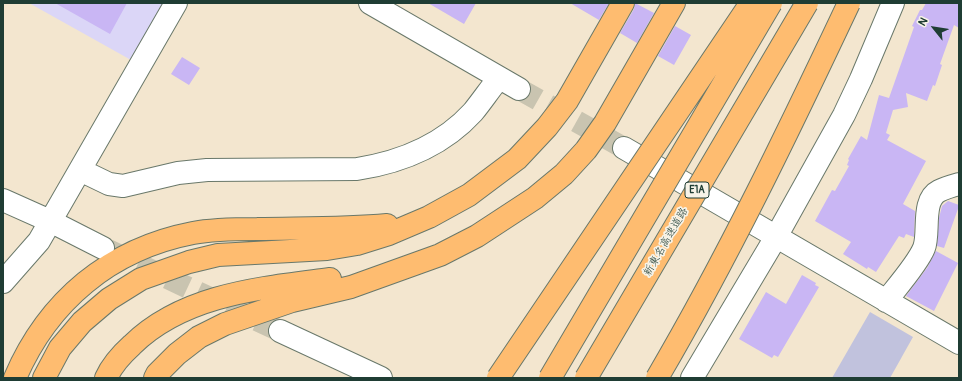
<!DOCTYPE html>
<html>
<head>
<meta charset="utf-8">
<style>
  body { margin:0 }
  #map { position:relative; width:962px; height:381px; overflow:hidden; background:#f3e6cf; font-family:Pangolin,sans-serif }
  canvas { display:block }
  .frame { position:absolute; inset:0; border:4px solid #1f3d34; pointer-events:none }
  .north { position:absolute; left:914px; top:8px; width:40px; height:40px; -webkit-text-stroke:3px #f7f3e8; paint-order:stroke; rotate:300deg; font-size:11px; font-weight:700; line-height:16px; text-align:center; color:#1f3d34 }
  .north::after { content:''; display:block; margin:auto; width:14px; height:18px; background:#1f3d34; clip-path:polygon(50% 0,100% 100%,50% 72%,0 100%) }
</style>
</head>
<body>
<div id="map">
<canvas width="962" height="381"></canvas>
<div class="frame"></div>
<div class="north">N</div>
</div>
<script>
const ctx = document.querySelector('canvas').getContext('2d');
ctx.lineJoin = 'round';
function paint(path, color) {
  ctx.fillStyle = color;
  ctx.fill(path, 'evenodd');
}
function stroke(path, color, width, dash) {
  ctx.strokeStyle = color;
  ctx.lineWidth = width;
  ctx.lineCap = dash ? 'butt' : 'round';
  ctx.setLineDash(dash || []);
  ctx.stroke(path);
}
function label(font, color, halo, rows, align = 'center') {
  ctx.font = font + ' Pangolin,"Klee One",sans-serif';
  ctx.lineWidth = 3.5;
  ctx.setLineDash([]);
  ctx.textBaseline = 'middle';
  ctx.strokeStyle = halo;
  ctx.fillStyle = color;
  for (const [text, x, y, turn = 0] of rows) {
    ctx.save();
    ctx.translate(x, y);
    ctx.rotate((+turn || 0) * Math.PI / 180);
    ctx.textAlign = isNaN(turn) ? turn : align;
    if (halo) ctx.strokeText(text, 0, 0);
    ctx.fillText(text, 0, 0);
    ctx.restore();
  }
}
const built = new Path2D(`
  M29,3H165L131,60Z`);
const industrial = new Path2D(`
  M870,312L913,337L890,378H832Z`);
const building = new Path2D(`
  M55,3H127L110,34Z
  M428,3H476L464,24Z
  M570,3H609L599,20Z
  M635,3L654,13L637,43L620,33L634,9Z
  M926,3H959V28L954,25L940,64L942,65L935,86L933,85L927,101L906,93L908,107L893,110L886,133L890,135L887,140L926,161L903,204L915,211L914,237L906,234L904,238L899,236L876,272L868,267L867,269L843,254L851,242L815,221L832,190L835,191L849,166L847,165L849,160L848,159L861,136L867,140L879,95L889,98L914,27L912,26L920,10H922Z
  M675,26L691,35L674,65L658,56Z
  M182,57L200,68L189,85L171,74Z
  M948,201L959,205V206L944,248L937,246L939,218L942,206Z
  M936,251L958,263L934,311L906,296L927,268Z
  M802,275L816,283L815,285L819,287L778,357L774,355L772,358L739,339L766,292L786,304Z`);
const minorTunnel = new Path2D(`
  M519,89L624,148
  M108,250L280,331`);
const minor = new Path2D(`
  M370,3L519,89
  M624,148L959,343
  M80,170L109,184L123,186L178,173L207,170L357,169C402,162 442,146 473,112C482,101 490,89 499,78
  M3,200L50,221L103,248
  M3,282L39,241L176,3
  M886,301C897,287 918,263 924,248C930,233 921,200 939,191C945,188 952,186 959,184
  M280,331L381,378
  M692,378L776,237L844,115L861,79L893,3`);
const highway = new Path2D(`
  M15,378C48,301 110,249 193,233C213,229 236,229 257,229C300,228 344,229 387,225
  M44,378L60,348L82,322L109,299L141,279L189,262L218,255L327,249L357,244L389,234L429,217L469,195L517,159L547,127L567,101L623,3
  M106,378C112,365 122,354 132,345C184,294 262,288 330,279
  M155,378L157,374L177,354L199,337L225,324L292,301L351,287L440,255L477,236L535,198L564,174L586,150L605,123L674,3`);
const highwayBridge = new Path2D(`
  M498,378L751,3
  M550,378L771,3
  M586,378L807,3
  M657,378C728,257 789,130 849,3`);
const shields = [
  [697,190,24]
];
const shieldNames = [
  ["E1A",697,190]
];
const streetNames = [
  ["新東名高速道路",666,242,-60]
];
paint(built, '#dbd6f7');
paint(industrial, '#c1c2dd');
paint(building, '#c9b6f4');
stroke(minorTunnel, '#c9c4b0', 22, [22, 11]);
stroke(minor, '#69786a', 24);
stroke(highway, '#69786a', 24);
stroke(minor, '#fff', 22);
stroke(highway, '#febc70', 22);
stroke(highwayBridge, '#69786a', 24, []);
stroke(highwayBridge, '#febc70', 22);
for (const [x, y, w] of shields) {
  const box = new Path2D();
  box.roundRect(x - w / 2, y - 8, w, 16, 3);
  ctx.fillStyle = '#f7f3e8';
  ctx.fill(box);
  stroke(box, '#1f3d34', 1);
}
label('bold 10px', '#1f3d34', null, shieldNames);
label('11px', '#1f3d34', '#f7f3e8', streetNames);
</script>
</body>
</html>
